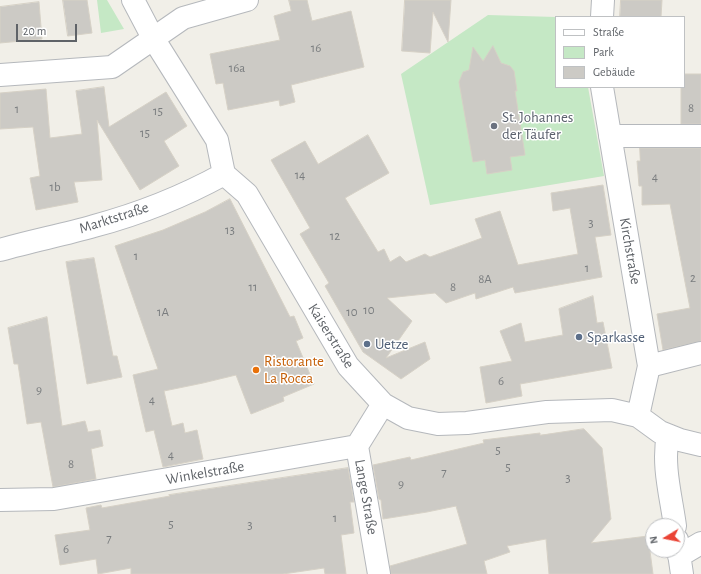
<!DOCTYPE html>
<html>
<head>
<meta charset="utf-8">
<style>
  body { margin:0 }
  #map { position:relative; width:701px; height:574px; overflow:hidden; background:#f1efe8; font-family:"Alegreya Sans",sans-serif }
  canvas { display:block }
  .legend { position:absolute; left:555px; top:16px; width:130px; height:72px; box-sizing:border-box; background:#fff; border:1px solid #bfc1c3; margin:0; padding:5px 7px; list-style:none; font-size:12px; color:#5f6368 }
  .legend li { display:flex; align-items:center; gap:8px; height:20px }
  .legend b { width:20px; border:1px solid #bfc1c3 }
  .north { position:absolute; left:645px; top:518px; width:40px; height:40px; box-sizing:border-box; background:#fff; border:1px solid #bfc1c3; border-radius:50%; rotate:260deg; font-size:11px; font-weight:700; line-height:16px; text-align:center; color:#5f6368 }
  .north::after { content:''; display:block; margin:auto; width:14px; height:18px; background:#ea4335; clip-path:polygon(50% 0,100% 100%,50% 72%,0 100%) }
  .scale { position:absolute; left:16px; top:24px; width:61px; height:18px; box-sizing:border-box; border:2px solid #5f6368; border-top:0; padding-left:5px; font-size:12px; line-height:14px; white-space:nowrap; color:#5f6368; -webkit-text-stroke:3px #fff; paint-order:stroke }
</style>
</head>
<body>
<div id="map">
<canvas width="701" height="574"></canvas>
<ul class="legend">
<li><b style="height:5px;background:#fff"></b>Straße</li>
<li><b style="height:11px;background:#c5e8c5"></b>Park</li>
<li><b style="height:11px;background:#cccac5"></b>Gebäude</li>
</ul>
<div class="north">N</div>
<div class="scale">20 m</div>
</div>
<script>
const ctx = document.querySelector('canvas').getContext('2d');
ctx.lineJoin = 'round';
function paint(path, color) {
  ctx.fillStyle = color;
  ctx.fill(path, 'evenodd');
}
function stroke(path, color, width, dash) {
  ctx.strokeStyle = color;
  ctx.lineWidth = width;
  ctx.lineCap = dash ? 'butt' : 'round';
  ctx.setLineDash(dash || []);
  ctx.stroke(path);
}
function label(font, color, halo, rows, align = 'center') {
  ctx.font = font + ' "Alegreya Sans",sans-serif';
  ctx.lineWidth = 3;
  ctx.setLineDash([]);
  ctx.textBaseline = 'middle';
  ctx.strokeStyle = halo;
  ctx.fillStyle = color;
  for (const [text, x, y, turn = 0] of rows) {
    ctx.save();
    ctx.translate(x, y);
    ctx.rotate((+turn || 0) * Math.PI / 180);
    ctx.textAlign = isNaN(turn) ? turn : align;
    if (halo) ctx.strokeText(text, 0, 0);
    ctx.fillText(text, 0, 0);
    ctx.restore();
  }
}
const green = new Path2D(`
  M97,0H107L124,29L101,33Z
  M488,15L556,17V87H588L604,176L430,205L401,74Z`);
const building = new Path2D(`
  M63,0H87L92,33L68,36Z
  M289,0H307L312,21L351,11L364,67L291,85L295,102L280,106L279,100L228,110L223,83L216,84L210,54L280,40L274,16L291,11Z
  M405,0H451L448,42L433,12L430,53L402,51Z
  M621,0H662L661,17H620Z
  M39,2L42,39L0,43V7Z
  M493,46L501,63L510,66L514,71L517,91H515L525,155L510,157L512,170L487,174L485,160L473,162L459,82L463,72L469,70L473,47L483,61Z
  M684,74H701V124H681V87H684Z
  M104,87L109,127L166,92L187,126L164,141L179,166L140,190L97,120L102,180L74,182L78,202L36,210L30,178L40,176L33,127L0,129V93L46,89L50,138L82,134L76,91Z
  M368,135L389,173L345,198L378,252L384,249L390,262L400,256L406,262L425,254L430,257L482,238L475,219L500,211L518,265L578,254L570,208L553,211L551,193L603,185L611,235L595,237L602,277L515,293L513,287L476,299L475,293L446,303L435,293L387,298L412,321L386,358L425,342L430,359L401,379L363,352L325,286L329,283L300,234L310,228L271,160L305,141L318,164Z
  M640,148H701V341L663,350L657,314L690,308L670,204L642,205V186H639L637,161H640Z
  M230,199L290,317L294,316L303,338L296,341L314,384L283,397L284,401L251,414L236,375L203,383L164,391L172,426L183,423L185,433L197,430L203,459L163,467L154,430L146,432L133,375L158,369L115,246L163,230L205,212Z
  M94,258L113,356H117L122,377L87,384L66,262Z
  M593,296L597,323L603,322L612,368L520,384L522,396L486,403L480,367L512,361L500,331L521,323L525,342L563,335L559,309Z
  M47,317L62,426L85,421L88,432L100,430L103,446L91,449L96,479L53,487L41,422L27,424L18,364H14L8,328Z
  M584,429L602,448L611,519L591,543L648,536L653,574H549L546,539L507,546L510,552L484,561L487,574H391L390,566L467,544L456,506L427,512L383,519L381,500L379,499L373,465L410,457L411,460L484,443L483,440L540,433V435Z
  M348,468L354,502H350L354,533L341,535L346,574H325L324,568L283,574H131V568L98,574L96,559L60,565L55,535L90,530L86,508L101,505L102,508L170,496L169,495Z`);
const minor = new Path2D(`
  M133,0L153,38L217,140L224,174L247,194L348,366L383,404L408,418L438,424L467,423L547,412L612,410L638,416L660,432L680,440L701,445
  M602,17L603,0
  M0,75L112,67L183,18L247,0
  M602,87L649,366L638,416
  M610,136H701
  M0,250C31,241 63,235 94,226C139,214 184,196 224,174
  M649,366L701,353
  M668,435C662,465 671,496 675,526
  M0,500L54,499L357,446
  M677,540L682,574
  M679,556L701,543
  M379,574L357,446L383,404`);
const markers = [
  [494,126,4,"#6b7280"],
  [579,337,4,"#5c6f8a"],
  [367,344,4,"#5c6f8a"],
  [256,370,4,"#e8710a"]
];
const numberNames = [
  ["16",316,48],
  ["16a",237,68],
  ["8",691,108],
  ["1",17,109],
  ["15",158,111],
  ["15",145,133],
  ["14",300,175],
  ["4",655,177],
  ["1b",55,187],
  ["3",591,223],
  ["13",230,230],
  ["12",335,236],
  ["1",136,256],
  ["1",587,268],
  ["2",693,278],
  ["8A",485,279],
  ["11",253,287],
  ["8",453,287],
  ["10",369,310],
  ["1A",163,312],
  ["10",352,312],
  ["6",501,381],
  ["9",39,390],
  ["4",152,400],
  ["5",498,450],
  ["4",171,455],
  ["8",71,464],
  ["5",508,467],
  ["7",444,472],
  ["3",568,478],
  ["9",401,484],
  ["1",335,518],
  ["5",171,524],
  ["3",250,525],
  ["7",109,538],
  ["6",66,549]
];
const worshipNames = [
  ["St. Johannes",502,117],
  ["der Täufer",502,134]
];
const streetNames = [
  ["Marktstraße",114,218,-18],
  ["Kirchstraße",630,251,80],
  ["Kaiserstraße",331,336,58],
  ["Winkelstraße",205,473,-10],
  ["Lange Straße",366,497,80]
];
const serviceNames = [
  ["Sparkasse",587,337],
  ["Uetze",375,344]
];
const foodNames = [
  ["Ristorante",264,361],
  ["La Rocca",264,378]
];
paint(green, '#c5e8c5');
paint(building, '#cccac5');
stroke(building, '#d6d1c6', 1);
stroke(minor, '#b5b8bc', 24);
stroke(minor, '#fff', 22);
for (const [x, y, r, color] of markers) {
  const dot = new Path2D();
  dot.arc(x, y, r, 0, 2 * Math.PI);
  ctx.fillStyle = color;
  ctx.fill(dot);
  stroke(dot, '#fff', 1.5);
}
label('13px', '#7a7d7f', null, numberNames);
label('15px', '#5b616d', '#fff', worshipNames, 'left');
label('15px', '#5f6368', '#fff', streetNames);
label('15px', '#4e5e75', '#fff', serviceNames, 'left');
label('15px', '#c56008', '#fff', foodNames, 'left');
</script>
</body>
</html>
